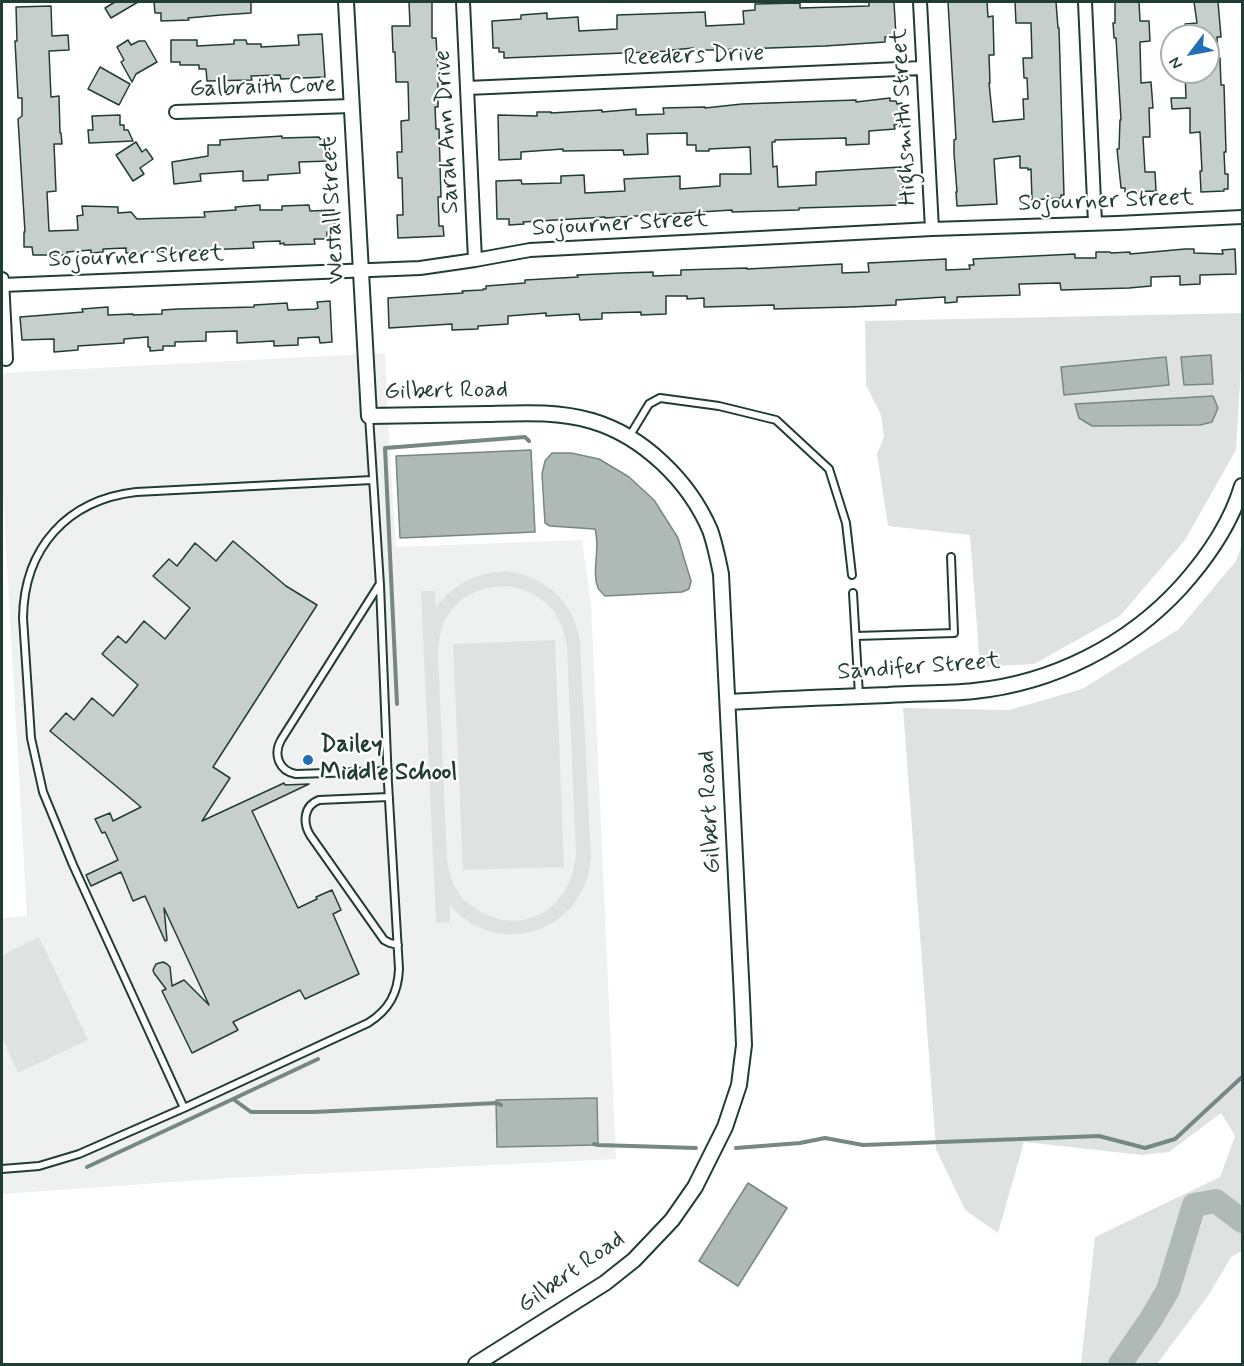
<!DOCTYPE html>
<html>
<head>
<meta charset="utf-8">
<style>
  body { margin:0 }
  #map { position:relative; width:1244px; height:1366px; overflow:hidden; background:#fff; font-family:Mynerve,sans-serif }
  canvas { display:block }
  .frame { position:absolute; inset:0; border:3px solid #1f3d34; pointer-events:none }
  .north { position:absolute; left:1160px; top:24px; width:60px; height:60px; box-sizing:border-box; background:#fff; border:2px solid #a5b1ae; border-radius:50%; rotate:238deg; font-size:16px; font-weight:700; line-height:24px; text-align:center; color:#1f3d34 }
  .north::after { content:''; display:block; margin:auto; width:21px; height:27px; background:#1f6fb2; clip-path:polygon(50% 0,100% 100%,50% 72%,0 100%) }
</style>
</head>
<body>
<div id="map">
<canvas width="1244" height="1366"></canvas>
<div class="frame"></div>
<div class="north">N</div>
</div>
<script>
const ctx = document.querySelector('canvas').getContext('2d');
ctx.lineJoin = 'round';
function paint(path, color) {
  ctx.fillStyle = color;
  ctx.fill(path, 'evenodd');
}
function stroke(path, color, width, dash) {
  ctx.strokeStyle = color;
  ctx.lineWidth = width;
  ctx.lineCap = dash ? 'butt' : 'round';
  ctx.setLineDash(dash || []);
  ctx.stroke(path);
}
function label(font, color, halo, rows, align = 'center') {
  ctx.font = font + ' Mynerve,sans-serif';
  ctx.lineWidth = 4.5;
  ctx.setLineDash([]);
  ctx.textBaseline = 'middle';
  ctx.strokeStyle = halo;
  ctx.fillStyle = color;
  for (const [text, x, y, turn = 0] of rows) {
    ctx.save();
    ctx.translate(x, y);
    ctx.rotate((+turn || 0) * Math.PI / 180);
    ctx.textAlign = isNaN(turn) ? turn : align;
    if (halo) ctx.strokeText(text, 0, 0);
    ctx.fillText(text, 0, 0);
    ctx.restore();
  }
}
const built = new Path2D(`
  M385,353L389,439L396,547L582,540L591,604L616,1159L230,1178L2,1194V918L27,916L2,479V373Z`);
const green = new Path2D(`
  M1242,313V350L1236,450L1185,540L1120,616L1034,664L980,667L970,535L888,526L877,454L884,436L881,415L866,385L865,321Z
  M1242,544V1251L1231,1257L1208,1296L1157,1364H1081L1095,1237L1220,1177L1235,1136L1221,1113L1169,1152L1142,1155L1024,1142L998,1233L965,1210L936,1149L903,708L1009,710L1082,689L1179,629L1236,561Z
  M506,571C546,577 573,600 580,641L591,857C590,864 590,872 587,879C571,927 515,950 471,923C463,919 456,912 450,905V922L436,923L421,591H435L436,607C454,583 477,573 506,571ZM509,586C543,593 562,612 567,646L576,854C573,902 531,936 485,914C475,909 466,903 459,894C452,883 449,872 447,859L438,654C439,609 465,586 509,586Z
  M555,640L564,867L463,870L453,644Z
  M39,937L88,1040L18,1073L2,1037V955Z`);
const water = new Path2D(`
  M1211,355L1213,384L1184,385L1181,357Z
  M1166,357L1169,385L1064,395L1061,367Z
  M1213,396L1218,408L1212,422L1200,425L1092,426L1079,418L1075,404Z
  M531,450L535,532L400,538L396,456Z
  M552,453H571L599,459L629,477L654,500L678,538L691,581L689,589L682,592L605,596C603,594 599,590 598,588C591,571 601,548 595,529L550,526L545,523L542,474L545,461Z
  M597,1098L598,1145L497,1147L496,1100Z
  M748,1183L787,1208L738,1286L699,1261Z`);
const stream = new Path2D(`
  M397,704L385,448L525,437L529,441
  M233,1099L318,1059
  M594,1144L598,1145L696,1148
  M736,1148L800,1143L825,1138L863,1145L1099,1136L1145,1148L1175,1139L1242,1077
  M87,1167L233,1099L251,1112H314L497,1103L501,1105`);
const river = new Path2D(`
  M1120,1364L1151,1319L1168,1290L1194,1205L1216,1201L1242,1221`);
const building = new Path2D(`
  M115,2H138L111,18L105,8Z
  M154,2H251V13L221,15L188,18L189,20L161,21V13H155Z
  M409,2H432V38H436L438,69V107H435L436,129H439L441,197H438L439,226H443L444,236L398,238L397,215H403L402,178H398L397,152H402L401,121L409,120L408,82H396L395,52H393L392,26H410Z
  M869,2H894L896,36L885,37V42L825,46L714,50H693V48L672,50V51L504,58V52H499V48H493L492,21L521,19V15L547,13V19L578,17L579,31L617,29V15L705,12L706,26L744,24L743,11L755,10V4L800,3V8L869,6Z
  M948,2H987L988,17L993,16L994,55H989L990,83H989L993,122L1024,119L1023,99H1028L1027,78H1024L1023,58H1032L1031,23H1016L1015,2H1056L1058,28H1059L1064,195H1061V198L1032,200L1031,169L1028,170V168H1020V156L994,159L997,204L957,206L956,192H957L954,153V140L956,139Z
  M1115,2H1139L1140,21H1149L1150,41L1140,42L1141,83L1151,82L1153,108H1149L1150,137H1143L1145,172H1155L1156,191L1125,192V188H1121L1117,149H1119L1120,120H1121L1116,38H1114L1113,23H1115Z
  M1194,2H1218L1221,37H1217L1218,58H1220L1221,85H1224L1226,152H1224L1225,174H1228V189H1224V191L1201,192L1200,171H1202L1200,132L1190,133V108L1172,109L1171,98H1186L1185,72H1208V36H1186L1185,24L1197,23Z
  M51,6L52,36L68,35L69,50L49,51L51,97L59,96L60,133H61L62,144H54L56,191L47,192L49,231L78,230L77,216L83,215L82,206L118,207V213L131,212L137,219L205,217L204,212L236,210L235,207L260,205V210H282V206L309,205L310,211L334,210L335,232H327V239H314L315,244L284,245V243L280,244V241L253,242L254,248L126,253V248L103,249V252L91,253V250L67,252V255H33L32,247H24V232H25L18,119L22,116V98H18L15,41H17L16,7Z
  M322,34L325,77L281,79L280,75L251,76L252,80L207,81L206,69H199V65H180V62H171V40H197V46L234,44V40H246L247,44H261V47L299,45L298,35Z
  M128,40L131,45L139,41H145L157,62L136,74L132,82L121,62L124,60L117,47Z
  M100,67L130,84L119,105L88,89Z
  M890,98V101H896L897,104L902,103L903,124L894,125L895,129L869,131V144L846,145V138L775,140V142H772L773,167L777,166L778,187L816,185V172L901,167L903,203L900,204V205L799,208V210L732,212V210L620,217L605,218V217L523,222L524,224L509,225V219H497L496,181L521,180L522,184L561,183V176L584,175L585,193L625,191L624,179L680,176V189L720,186V174H751L750,147L709,149V151H696V145H687V133L647,134L648,154L624,155L623,150L563,151V149L521,152V159L499,160L498,115L537,116V112H551V113L602,110V112L636,109V115L664,114L663,108L705,107V108L742,104L856,100V102Z
  M120,115V125H124V130H128L133,141L89,143L88,130H93L92,116Z
  M282,136V138L319,137L320,139L329,138L330,161L299,162L300,173L268,175V180L243,181V171L200,174L201,181L174,184L172,162L208,156V145H220V140Z
  M136,142L142,152L146,149L153,159L140,168L144,174L133,181L116,155Z
  M1185,249H1194V253L1223,254L1222,250L1235,249L1236,274L1200,275V284L1180,285V276L1151,277V286L1129,288L1061,290L1060,283L1019,284L1020,295L957,297V302L945,303V297L896,300V305L850,307L774,309V305L704,307V298L687,299V296H666V314L641,315V312L602,313V319L580,320L579,314L546,316V313L508,316V324L478,326V329L452,330V324L389,328L388,298L463,293L462,291L483,290V289H486V286L525,283V280L578,277L577,275L621,273L653,272V276L681,275V270L747,268V269L842,264V273L869,272L868,263L946,259V270L970,269L969,265H974L973,259L1075,254V258H1096V252H1110L1111,253L1130,252V254Z
  M330,301L332,342L320,343L319,337L298,338V345L274,346V341L237,343V331L206,332V341L175,342V346H163V350L150,351V347H148V337L124,339V343L78,346V350L54,352V339L22,340L20,317L83,312L82,309L108,307V315L133,314V315L162,314V310L178,309L254,307V305L287,303L288,310L315,309L318,308L317,302Z
  M233,541L286,586L317,605L213,767L230,778L202,821L284,783L285,785L309,784L252,811L298,908L317,899L316,897L332,890L341,910L333,914L359,974L305,999L300,990L233,1022L238,1030L192,1053L162,991L166,989L154,973L153,970L156,964L163,962L167,964L170,967L172,986L184,980L209,1005L164,908L167,940L165,941L145,896L133,901L121,872L91,886L86,875L118,860L105,832L102,833L95,819L110,813L113,821L141,807L50,731L66,713L74,720L92,698L113,716L138,685L102,654L118,636L126,643L144,621L165,639L190,608L153,576L169,559L177,566L195,543L216,561Z`);
const service = new Path2D(`
  M629,437L649,404L660,398L719,406L776,420L829,469L846,523L852,575
  M379,585L281,740C273,755 279,771 296,774L388,771
  M853,593L859,695
  M856,636L954,633L951,557
  M389,797L319,800C303,806 303,823 310,835L384,940L390,943L398,945
  M184,1108L73,865L43,792L31,738L23,618C24,548 67,500 136,492L372,480
  M2,1169L39,1166L79,1154L184,1108L368,1023C389,1010 398,993 399,969L388,783L380,585L369,416`);
const minor = new Path2D(`
  M463,2L475,260
  M920,2L932,229
  M1085,2L1095,223
  M467,88L922,68
  M176,112L351,106
  M2,279L6,359
  M2,285L420,268L475,260L530,250L932,229L1117,223L1242,217`);
const tertiary = new Path2D(`
  M346,2L369,416C408,415 448,415 488,414C523,413 558,411 592,421C643,436 689,481 710,530C715,544 718,559 721,574L742,998L744,1045L739,1085L725,1127L695,1187L672,1220L634,1260L605,1283L476,1364
  M728,702C782,699 835,697 888,695C916,693 946,694 974,691C1053,683 1128,645 1181,587C1207,558 1231,523 1242,486`);
const markers = [
  [308,760,6,"#1f6fb2"]
];
const streetNames = [
  ["Reeders Drive",694,57,-2],
  ["Galbraith Cove",263,88,-2],
  ["Highsmith Street",905,117,-93],
  ["Sarah Ann Drive",448,132,-93],
  ["Sojourner Street",1106,202,-2],
  ["Westall Street",334,210,-93],
  ["Sojourner Street",620,225,-3],
  ["Sojourner Street",136,258,-2],
  ["Gilbert Road",446,392,-1],
  ["Sandifer Street",919,668,-4],
  ["Gilbert Road",711,812,-93],
  ["Gilbert Road",572,1273,-35]
];
const poiNames = [
  ["Dailey",320,746],
  ["Middle School",320,774]
];
paint(built, '#eef1f0');
paint(green, '#dee3e2');
paint(water, '#afbab7');
stroke(water, '#758883', 1.5);
stroke(stream, '#758883', 4);
stroke(river, '#afbab7', 24);
paint(building, '#c7cfcc');
stroke(building, '#1f3d34', 1.5);
stroke(service, '#1f3d34', 10);
stroke(minor, '#1f3d34', 16);
stroke(tertiary, '#1f3d34', 18);
stroke(service, '#fff', 6);
stroke(minor, '#fff', 12);
stroke(tertiary, '#fff', 14);
for (const [x, y, r, color] of markers) {
  const dot = new Path2D();
  dot.arc(x, y, r, 0, 2 * Math.PI);
  ctx.fillStyle = color;
  ctx.fill(dot);
  stroke(dot, '#fff', 2);
}
label('24px', '#1f3d34', '#fff', streetNames);
label('bold 24px', '#1f3d34', '#fff', poiNames, 'left');
</script>
</body>
</html>
